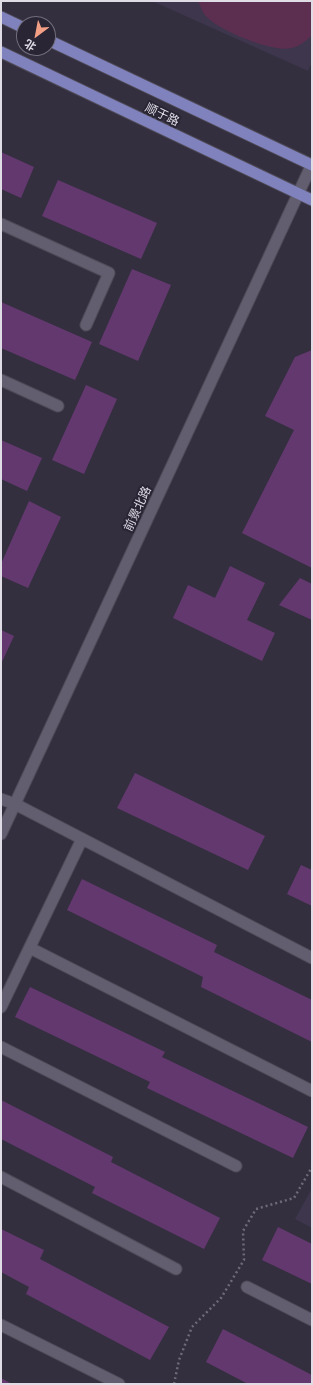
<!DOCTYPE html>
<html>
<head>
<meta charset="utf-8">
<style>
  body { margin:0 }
  #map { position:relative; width:313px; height:1385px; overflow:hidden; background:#342f3f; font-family:Manrope,"Noto Sans SC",sans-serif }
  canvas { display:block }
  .frame { position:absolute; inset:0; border:2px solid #dfdce6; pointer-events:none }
  .north { position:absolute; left:16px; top:16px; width:40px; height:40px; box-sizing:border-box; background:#2a2535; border:1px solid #726e7c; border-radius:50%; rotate:212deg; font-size:11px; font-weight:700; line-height:16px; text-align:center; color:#dfdce6 }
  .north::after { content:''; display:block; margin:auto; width:14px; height:18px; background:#f39f85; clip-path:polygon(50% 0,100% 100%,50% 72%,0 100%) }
</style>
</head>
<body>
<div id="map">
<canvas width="313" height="1385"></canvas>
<div class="frame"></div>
<div class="north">北</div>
</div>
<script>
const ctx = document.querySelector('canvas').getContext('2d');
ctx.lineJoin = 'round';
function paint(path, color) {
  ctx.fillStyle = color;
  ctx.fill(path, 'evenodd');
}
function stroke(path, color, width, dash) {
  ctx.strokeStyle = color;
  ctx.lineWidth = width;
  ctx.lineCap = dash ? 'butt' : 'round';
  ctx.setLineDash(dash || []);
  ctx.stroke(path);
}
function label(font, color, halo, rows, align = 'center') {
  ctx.font = font + ' Manrope,"Noto Sans SC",sans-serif';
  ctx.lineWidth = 4;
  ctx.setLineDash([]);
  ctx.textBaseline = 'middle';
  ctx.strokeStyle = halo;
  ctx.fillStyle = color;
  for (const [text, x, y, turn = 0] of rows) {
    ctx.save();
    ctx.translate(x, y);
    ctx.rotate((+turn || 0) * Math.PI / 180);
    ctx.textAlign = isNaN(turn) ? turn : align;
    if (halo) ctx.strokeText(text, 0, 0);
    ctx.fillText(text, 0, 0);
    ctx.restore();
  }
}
const built = new Path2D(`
  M152,1H312V62L308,71Z
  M312,1188V1228L295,1219Z`);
const green = new Path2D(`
  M198,1H312V35C306,41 300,46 292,48C272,53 217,30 205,15C202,11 200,5 198,1Z`);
const building = new Path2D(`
  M1,152L34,167L21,198L1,189Z
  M58,180L157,223L141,259L42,216Z
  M132,269L171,285L138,361L99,344Z
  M1,302L92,342L75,380L1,348Z
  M312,350V568L242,533L294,430L265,416L295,357Z
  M86,385L117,399L84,474L52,460Z
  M1,440L42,458L27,491L1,479Z
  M29,501L61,517L28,588L1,576V564Z
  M230,566L265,583L247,620L275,633L262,661L173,618L188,585L215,598Z
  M300,578L312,584V620L279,605Z
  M1,630L14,636L1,664Z
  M135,773L265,836L248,870L117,808Z
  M301,865L312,870V906L287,894Z
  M82,879L217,945L214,952L312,1000V1042L201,987L203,977L67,910Z
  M30,987L165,1052L162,1057L308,1127L293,1158L147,1088L150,1082L15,1017Z
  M1,1100L113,1157L111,1162L220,1218L204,1249L92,1193L95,1187L1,1139Z
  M278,1227L312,1244V1284L262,1260Z
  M1,1229L44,1250L40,1259L169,1327L150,1360L26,1294L29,1287L1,1272Z
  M223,1329L312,1375V1384H248L206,1362Z
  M1,1378L12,1384H1Z`);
const path = new Path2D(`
  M174,1384L179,1360L192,1327L221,1298L244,1260L243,1231L256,1209L294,1198L312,1167`);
const service = new Path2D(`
  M1,224L109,273L86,325
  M1,380L58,406
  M15,804L312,958
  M30,948L312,1091
  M1,1007L82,839
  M1,1047L236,1166
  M1,1177L176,1269
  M247,1287L312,1320
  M1,1325L119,1384`);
const minor = new Path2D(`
  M1,799L15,804`);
const tertiary = new Path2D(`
  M1,834L312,164`);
const primary = new Path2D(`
  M1,17L24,28
  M48,40L312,165
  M1,52L312,200`);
const streetNames = [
  ["顺于路",162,115,26],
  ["前景北路",138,509,-65]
];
paint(built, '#3d364c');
paint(green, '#5c2f50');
paint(building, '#63386f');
stroke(service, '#4f4a57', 13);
stroke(minor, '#4f4a57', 13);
stroke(tertiary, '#4f4a57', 13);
stroke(primary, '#4f4a57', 13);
stroke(path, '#6f6a78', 2.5, [2, 3]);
stroke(service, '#625d6f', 11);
stroke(minor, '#625d6f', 11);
stroke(tertiary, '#625d6f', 11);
stroke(primary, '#7f82bc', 11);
label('12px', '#dfdce6', '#2a2535', streetNames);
</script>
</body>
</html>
